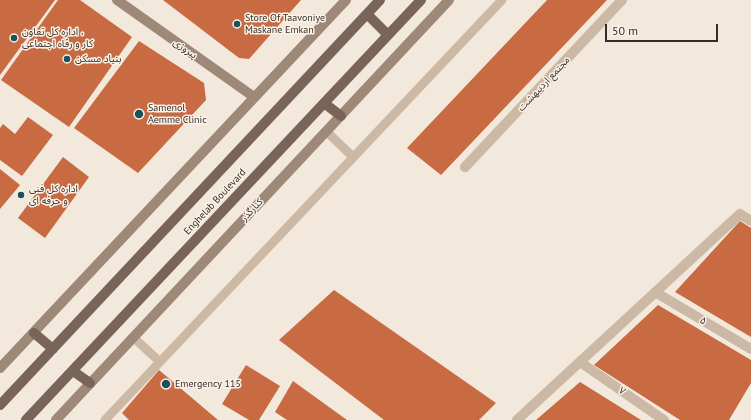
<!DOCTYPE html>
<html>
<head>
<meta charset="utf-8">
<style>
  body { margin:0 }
  #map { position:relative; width:751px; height:420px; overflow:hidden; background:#f2e8db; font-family:"PT Sans",sans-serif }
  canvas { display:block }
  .scale { position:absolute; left:605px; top:24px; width:113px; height:18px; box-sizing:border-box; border:2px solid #362d27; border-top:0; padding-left:5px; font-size:12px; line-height:14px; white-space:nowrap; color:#362d27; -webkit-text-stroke:3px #faf2e7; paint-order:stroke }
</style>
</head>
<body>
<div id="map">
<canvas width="751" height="420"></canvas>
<div class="scale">50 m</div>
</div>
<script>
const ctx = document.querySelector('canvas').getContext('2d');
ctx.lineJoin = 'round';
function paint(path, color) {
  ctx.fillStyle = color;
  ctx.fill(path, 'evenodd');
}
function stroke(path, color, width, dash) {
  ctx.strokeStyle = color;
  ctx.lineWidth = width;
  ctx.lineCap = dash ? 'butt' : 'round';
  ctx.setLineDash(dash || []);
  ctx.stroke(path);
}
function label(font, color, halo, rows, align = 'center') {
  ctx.font = font + ' "PT Sans","Noto Sans Arabic",sans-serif';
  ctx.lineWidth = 3;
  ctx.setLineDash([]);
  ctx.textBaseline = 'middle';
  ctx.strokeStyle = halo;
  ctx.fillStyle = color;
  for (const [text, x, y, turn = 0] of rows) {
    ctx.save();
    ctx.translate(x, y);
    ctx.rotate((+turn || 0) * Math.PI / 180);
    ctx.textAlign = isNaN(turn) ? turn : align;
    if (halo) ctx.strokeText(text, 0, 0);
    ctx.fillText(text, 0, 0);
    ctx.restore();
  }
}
const building = new Path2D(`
  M0,0H55L0,75Z
  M58,0H80L132,37L69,127L1,80Z
  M163,0H301L249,59L239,58Z
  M547,0H607L441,175L407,148Z
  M139,41L204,83L206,100L138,173L74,128Z
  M28,117L53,135L22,176L0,160V128L3,124L15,134Z
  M63,157L89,177L45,238L18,218Z
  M0,169L20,185L0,209Z
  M740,221L751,228V337L675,292Z
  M334,290L496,403L479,420H384L279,340Z
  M658,305L751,360V383L729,420H680L594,365Z
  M246,365L280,386L259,420H249L222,404Z
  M159,370L218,420H129L122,413Z
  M293,381L347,420H287L275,412Z
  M580,382L641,420H536Z`);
const lane = new Path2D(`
  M326,131L353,157
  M133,337L160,362
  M105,420L502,0`);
const street = new Path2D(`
  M465,167L622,0
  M655,292L751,349
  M580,362L664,420
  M517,420L740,214L751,221`);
const secondary = new Path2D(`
  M117,0L254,97
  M0,368L346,0
  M56,420L449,0`);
const primary = new Path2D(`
  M367,14L388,35
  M324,103L341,116
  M34,333L53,349
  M73,371L90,383
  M0,405L380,0
  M26,420L421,0`);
const markers = [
  [237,24,4,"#1c5259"],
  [14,38,4,"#1c5259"],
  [67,59,4,"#1c5259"],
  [139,114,5,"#1c5259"],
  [21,195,4,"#1c5259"],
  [166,384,5,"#1c5259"]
];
const poiNames = [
  ["Store Of Taavoniye",245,18],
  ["Maskane Emkan",245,30],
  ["اداره کل تعاون ،",22,32],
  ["کار و رفاه اجتماعی",22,44],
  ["بنیاد مسکن",75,59],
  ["Samenol",148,108],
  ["Aemme Clinic",148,120],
  ["اداره کل فنی",29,189],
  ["و حرفه ای",29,201],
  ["Emergency 115",175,384]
];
const streetNames = [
  ["پیروزی",185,49,35],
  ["مجتمع اردیبهشت",544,84,-47],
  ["Enghelab Boulevard",215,202,-47],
  ["کنارگذر",252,210,-47],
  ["۵",703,321,31],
  ["۷",622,391,35]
];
paint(building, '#c86a42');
stroke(lane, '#cbb9a6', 9);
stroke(street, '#cbb9a6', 10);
stroke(secondary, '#9e8878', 10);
stroke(primary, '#796558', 10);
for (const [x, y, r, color] of markers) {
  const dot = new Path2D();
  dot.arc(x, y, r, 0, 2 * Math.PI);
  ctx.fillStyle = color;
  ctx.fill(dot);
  stroke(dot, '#faf2e7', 1.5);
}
label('10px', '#362d27', '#faf2e7', poiNames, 'left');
label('10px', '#362d27', '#faf2e7', streetNames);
</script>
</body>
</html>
